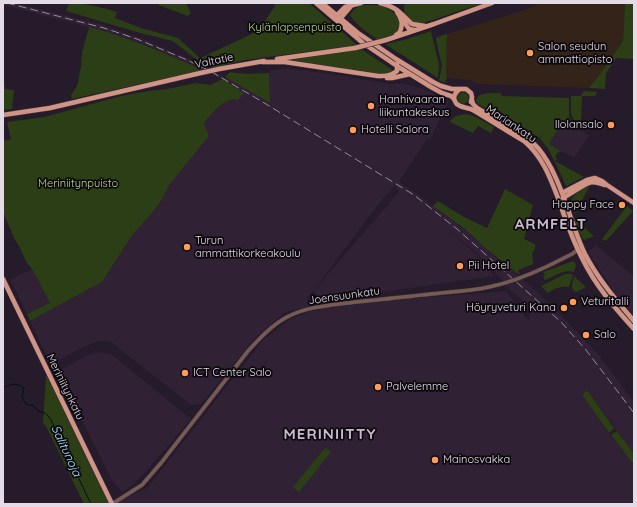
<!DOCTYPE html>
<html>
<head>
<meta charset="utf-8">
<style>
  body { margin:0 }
  #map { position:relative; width:637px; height:507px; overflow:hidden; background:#251b2a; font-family:Quicksand,sans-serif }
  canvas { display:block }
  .frame { position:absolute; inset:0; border:4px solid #e3dce6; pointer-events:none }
</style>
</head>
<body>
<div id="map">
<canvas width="637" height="507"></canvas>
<div class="frame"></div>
</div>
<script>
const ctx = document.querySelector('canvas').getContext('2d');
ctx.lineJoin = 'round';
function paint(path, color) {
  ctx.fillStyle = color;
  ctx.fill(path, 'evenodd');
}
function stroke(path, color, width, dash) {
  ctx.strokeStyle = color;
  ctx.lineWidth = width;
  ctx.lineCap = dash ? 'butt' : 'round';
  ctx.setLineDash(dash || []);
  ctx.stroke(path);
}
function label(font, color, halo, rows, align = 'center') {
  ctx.font = font + ' Quicksand,sans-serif';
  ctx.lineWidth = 3.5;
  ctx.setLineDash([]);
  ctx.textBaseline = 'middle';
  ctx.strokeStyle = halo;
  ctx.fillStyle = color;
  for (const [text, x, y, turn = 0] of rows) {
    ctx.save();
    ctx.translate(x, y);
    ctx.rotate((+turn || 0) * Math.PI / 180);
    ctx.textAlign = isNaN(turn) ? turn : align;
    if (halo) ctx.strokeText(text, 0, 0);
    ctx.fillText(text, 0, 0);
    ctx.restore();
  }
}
const built = new Path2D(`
  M3,3H15L103,25L143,39L205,66L270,103L269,71L285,68L331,74L390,84L397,83L405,84L424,89L449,102L430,139H427L399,182L420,196L467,232L480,244L532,287L561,315L597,353L634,402V454L587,390L582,395L607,431L634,465V504H113L147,488L263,340L290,319L311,311L342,306L417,298L506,291L529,321L530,315L524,302L512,292L500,278L475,251L451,232L477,255L494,276L319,301L314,290L307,298L310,306L284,313L255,338L201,404L191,405L111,342L106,341H99L79,349L60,360L56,361L47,357L30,321L102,282L133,234L152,213L161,201L168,185L208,133L204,125L205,122L219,107L226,101L231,100H238L243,93L223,79L141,43L101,30L3,5ZM395,185L399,192L314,290L380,202Z
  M564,120L589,135L574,158L549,144Z
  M596,245L634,277V316L615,293L588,252Z
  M32,269L50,303L27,314L10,279Z
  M100,352L111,354L191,419L143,475L132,486L122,492L112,480L62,381V369L88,355Z`);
const education = new Path2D(`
  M540,3H625L623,41L598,77L589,86V88L478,84L469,80L447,78L446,72L447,34L525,10Z`);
const green = new Path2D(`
  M69,3C85,3 101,7 117,12L115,18L141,28L178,38L200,58L252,34L262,26L275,6V3H309L357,45L245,60L213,68L197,60L173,41L140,33L66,11Z
  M159,3H186L191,13L188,16L158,5Z
  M405,3H483L420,24C418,23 415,24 413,23C406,20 402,10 405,3Z
  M625,3H634V57L633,59L616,58L606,73L605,89L589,88V87L598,77L623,41Z
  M363,5C367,5 372,5 376,5C390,7 405,18 397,33L378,40C368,33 356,25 350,15C353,9 357,7 363,5Z
  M89,27C129,37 166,54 203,70L72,99L71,95L77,86L81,67L82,53Z
  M431,31L439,65L438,78L385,44L404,40Z
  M447,34L446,72L447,78L444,83L439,80L442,66L436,40V38L441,36Z
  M361,49L394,71L390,74H382L289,60Z
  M230,72L246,74L269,73L270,103L225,77Z
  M223,79L244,93L238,100C236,100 233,99 231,100C222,101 211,115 205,122L204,125L208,133V137L169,185L161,201L152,213L133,234L102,282L30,321L27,314L50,303L32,269L27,263L19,246L15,240L3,212V141L11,139L7,122L44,117L121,96L148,91L167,89L196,83L210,85Z
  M3,81H4L5,89L14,90L12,109L3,110Z
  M584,91L597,92L595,96H582L581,121L574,120L571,113V96H581Z
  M457.5 98a5.5 5.5 0 1 1 11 0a5.5 5.5 0 1 1-11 0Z
  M491,93H501L502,96L569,98V117L573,125L564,120L549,144L561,151L557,153L555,157L557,159L555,161L584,177L566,186C560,173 550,148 540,139L545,130L540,138L478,104L476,100C479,93 485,94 491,93Z
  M466,114L476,117L494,127L491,133L478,126L473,133L450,122C453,116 459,115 466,114Z
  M590,185L575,214C573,210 570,205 571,201C571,196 585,187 590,185Z
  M505,189L533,205L524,239L535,244V249C530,253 534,259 533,264L518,270L520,274H518L484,247L466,230L433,206L438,201L464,217L487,228Z
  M627,206L633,211L606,241L602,239Z
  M574,219L594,236L584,240L582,238Z
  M573,261L575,263L576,265L574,272C562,269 555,277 545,280L543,277L545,275L543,272L546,271Z
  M565,274H571L573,275L569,287C560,286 555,288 548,293L541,286Z
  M574,276L586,287L576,292C569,289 573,282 574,276Z
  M46,374L109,504H84L46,426L43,423Z
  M587,390L614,428L609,433L582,395Z
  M617,431L634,454V465L611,435Z
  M325,448L331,452L299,492L293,487Z`);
const stream = new Path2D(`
  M3,388C11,384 16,382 24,388L22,397L26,404L29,405H33L38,411L45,413L50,418L91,504`);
const minor = new Path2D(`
  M548,266L572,254L580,248
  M112,504L142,485L161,463L248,351C260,338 272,325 287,317C308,306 333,305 356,302C388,299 419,295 451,292`);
const major = new Path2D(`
  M316,3L363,43L397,66L431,87L442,93L451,96L454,99
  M322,3L358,33L396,59L433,82L441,86L452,89H466L471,93L472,97L471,102
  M380,3C397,7 400,13 412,24L425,26
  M335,17L345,7L361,3
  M402,19L409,29L414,30
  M339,20L352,5
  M396,35L400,32C403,24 402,19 397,12
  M386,40L434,24L492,3
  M277,59L355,48
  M262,62H285L378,76C385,76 391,76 397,71V64
  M219,69L264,61
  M387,78H392L410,74
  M460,89C455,92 452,98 456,103C459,108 468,107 473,110C490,120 507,131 524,141C542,156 550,177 558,198C565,218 572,239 582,258C595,285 614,307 634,329
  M472,100L473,104L477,108C489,115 500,122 512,129C521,134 531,140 538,148C562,177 569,221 585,254C598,279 616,300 634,321
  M3,115L50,108L196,74
  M562,193L587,180L595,178L602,181L607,185L634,203
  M563,198C571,194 585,183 592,182C597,182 601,184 605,185
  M3,279L112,504`);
const rail = new Path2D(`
  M7,3L104,28L137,39L185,59L210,71L266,104L414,195L457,229L561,322L586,350L634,413`);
const minorBridge = new Path2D(`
  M451,292C464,291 476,290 489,287C509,283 529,275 548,266`);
const majorBridge = new Path2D(`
  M355,48L386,40
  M196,74L219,69`);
const markers = [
  [530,53,4,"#fe9c58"],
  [371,106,4,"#fe9c58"],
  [611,125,4,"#fe9c58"],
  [353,130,4,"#fe9c58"],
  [622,205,4,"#fe9c58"],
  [187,247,4,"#fe9c58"],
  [460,266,4,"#fe9c58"],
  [573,302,4,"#fe9c58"],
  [564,308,4,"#fe9c58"],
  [586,335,4,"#fe9c58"],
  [185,373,4,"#fe9c58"],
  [378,387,4,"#fe9c58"],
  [435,460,4,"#fe9c58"]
];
const parkNames = [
  ["Kylänlapsenpuisto",295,28],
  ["Meriniitynpuisto",78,184]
];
const poiNames = [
  ["Salon seudun",538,47],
  ["ammattiopisto",538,60],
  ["Hanhivaaran",379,100],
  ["liikuntakeskus",379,113],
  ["Ilolansalo",603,125,"right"],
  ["Hotelli Salora",361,130],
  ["Happy Face",614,205,"right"],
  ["Turun",195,241],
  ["ammattikorkeakoulu",195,254],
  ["Pii Hotel",468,266],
  ["Veturitalli",581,302],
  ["Höyryveturi Kana",556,308,"right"],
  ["Salo",594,335],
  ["ICT Center Salo",193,373],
  ["Palvelemme",386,387],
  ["Mainosvakka",443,460]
];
const streetNames = [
  ["Valtatie",214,61,-12],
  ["Mariankatu",511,124,34],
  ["Joensuunkatu",344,296,-8],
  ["Meriniitynkatu",65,387,64]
];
const waterNames = [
  ["Salitunoja",66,451,65]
];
const districtNames = [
  ["ARMFELT",551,224],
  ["MERINIITTY",330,434]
];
paint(built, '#302135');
paint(education, '#332319');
paint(green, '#2c3e15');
stroke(stream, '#001218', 1);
stroke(minor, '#403644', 4.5);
stroke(major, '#403644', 5.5);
stroke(minor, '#775a52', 3.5);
stroke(major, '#d09384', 4.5);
stroke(rail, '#948c98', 1, [8, 4]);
stroke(minorBridge, '#403644', 4.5, []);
stroke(majorBridge, '#403644', 5.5, []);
stroke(minorBridge, '#775a52', 3.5);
stroke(majorBridge, '#d09384', 4.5);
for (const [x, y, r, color] of markers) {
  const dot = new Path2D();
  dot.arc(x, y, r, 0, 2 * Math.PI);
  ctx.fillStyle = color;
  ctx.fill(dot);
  stroke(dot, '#0c080e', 1.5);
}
label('11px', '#b2da83', '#0c080e', parkNames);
label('11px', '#e3dce6', '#0c080e', poiNames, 'left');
label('11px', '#e3dce6', '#0c080e', streetNames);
label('italic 12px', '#a4e9fb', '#0c080e', waterNames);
ctx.letterSpacing = '1px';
label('bold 15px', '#c8bace', '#0c080e', districtNames);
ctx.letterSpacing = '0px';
</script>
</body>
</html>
